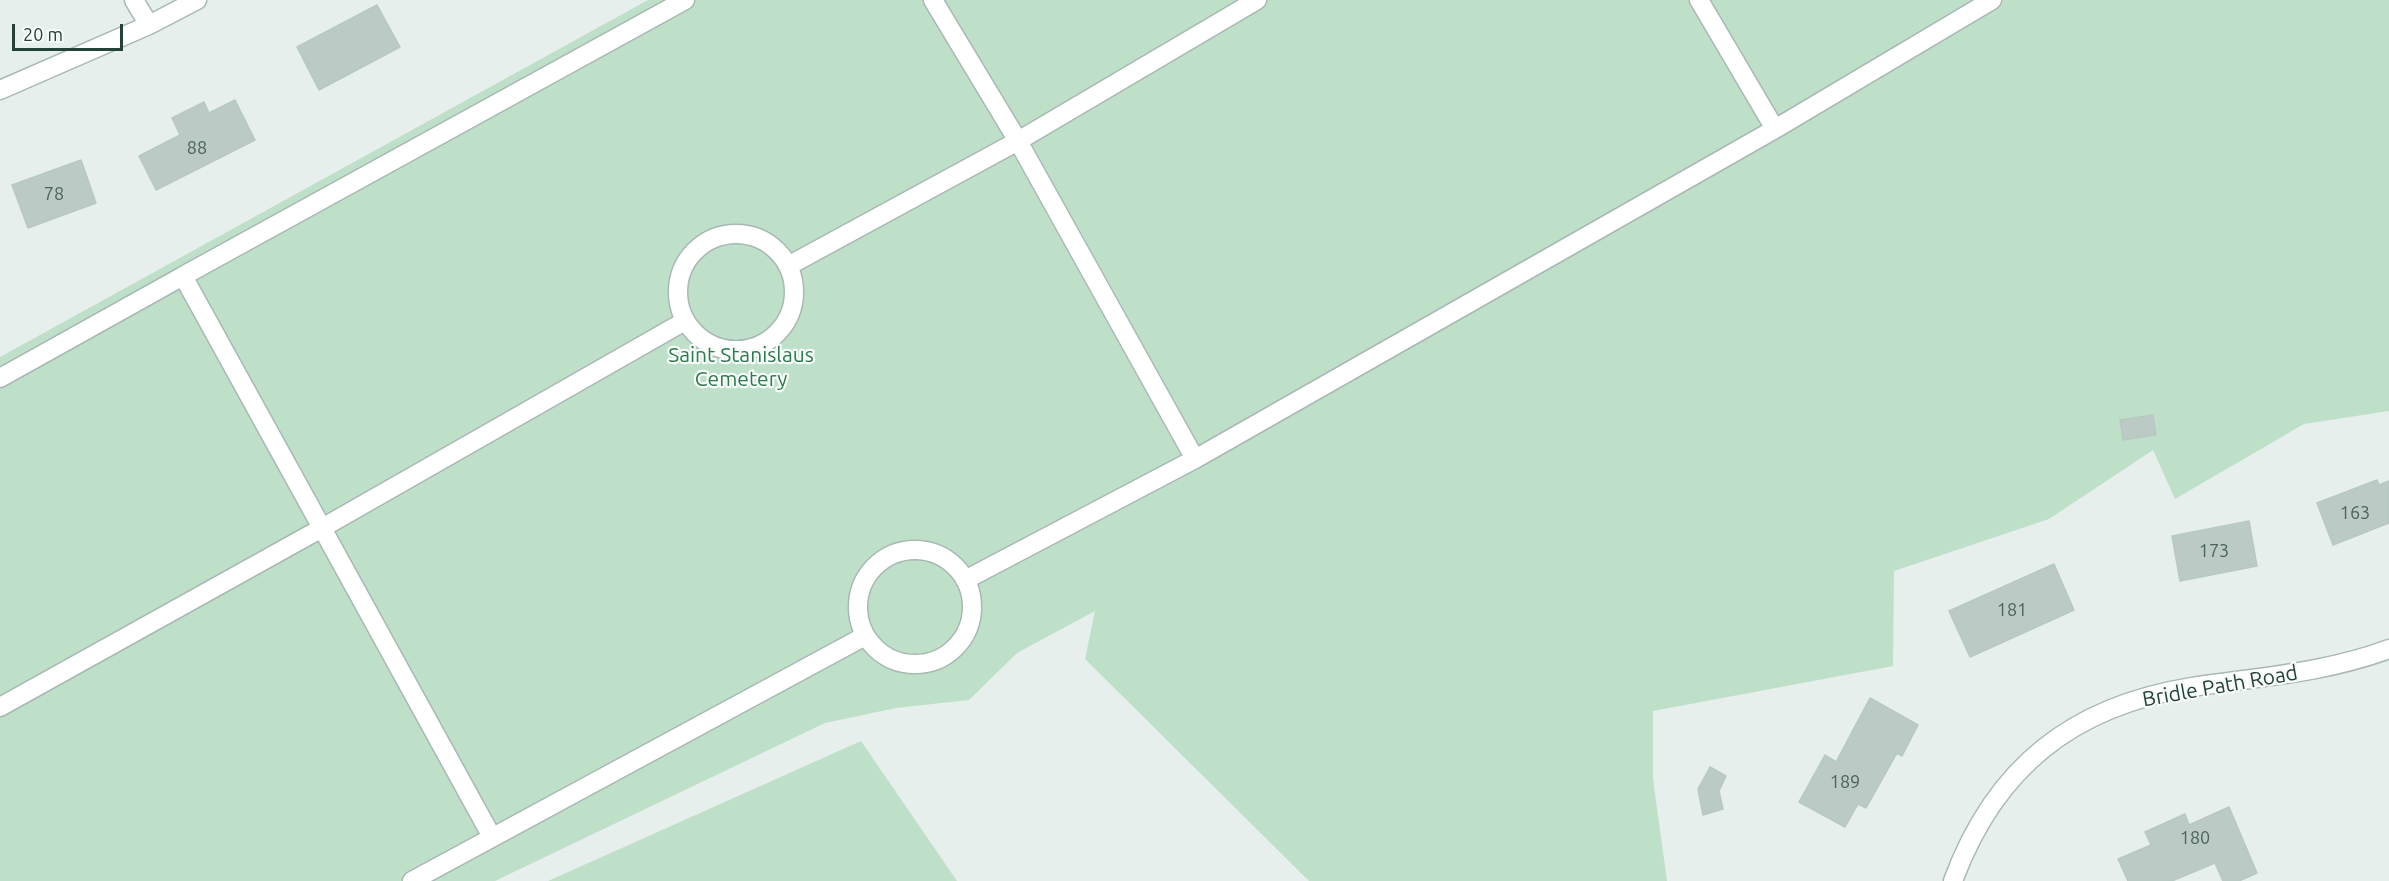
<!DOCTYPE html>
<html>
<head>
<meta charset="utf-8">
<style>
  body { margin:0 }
  #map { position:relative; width:2389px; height:881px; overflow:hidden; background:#e6efeb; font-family:Ubuntu,sans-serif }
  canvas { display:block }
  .scale { position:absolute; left:12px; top:24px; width:111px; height:27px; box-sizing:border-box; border:3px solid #24423a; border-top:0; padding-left:8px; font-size:18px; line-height:21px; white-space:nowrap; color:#24423a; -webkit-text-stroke:4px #f7fbf9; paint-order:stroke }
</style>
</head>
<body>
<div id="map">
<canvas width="2389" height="881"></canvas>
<div class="scale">20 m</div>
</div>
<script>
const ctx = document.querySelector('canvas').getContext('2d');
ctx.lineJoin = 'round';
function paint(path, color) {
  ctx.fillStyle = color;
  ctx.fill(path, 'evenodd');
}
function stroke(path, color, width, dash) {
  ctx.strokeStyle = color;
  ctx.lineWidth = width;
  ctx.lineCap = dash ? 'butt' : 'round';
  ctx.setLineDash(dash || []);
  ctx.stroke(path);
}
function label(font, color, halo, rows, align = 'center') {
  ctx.font = font + ' Ubuntu,sans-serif';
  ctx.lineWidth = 4.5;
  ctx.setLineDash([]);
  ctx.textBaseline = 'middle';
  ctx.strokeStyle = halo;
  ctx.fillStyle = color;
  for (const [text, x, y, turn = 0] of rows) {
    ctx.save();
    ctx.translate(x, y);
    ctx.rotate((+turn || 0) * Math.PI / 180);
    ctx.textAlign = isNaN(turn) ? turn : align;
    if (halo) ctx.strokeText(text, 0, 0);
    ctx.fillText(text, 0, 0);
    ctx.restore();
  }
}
const green = new Path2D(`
  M648,0H2389V411L2304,424L2175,499L2153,450L2049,519L1894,571L1893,666L1653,711V779L1667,881H1309L1085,659L1095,611L1017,653L969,700L896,708L825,723L495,881H0V357Z
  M861,741L957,881H548Z`);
const building = new Path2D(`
  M377,5L400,47L319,90L297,47Z
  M235,100L255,140L156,190L139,156L180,135L172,118L204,102L209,113Z
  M81,160L96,203L28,228L12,185Z
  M2153,415L2156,435L2123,440L2120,420Z
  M2377,480L2379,485L2389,481V523L2333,545L2317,503Z
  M2249,521L2257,566L2180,581L2172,536Z
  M2054,564L2074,610L1970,657L1949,611Z
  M1870,698L1918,725L1902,756L1897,753L1866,808L1858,804L1845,827L1799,802L1825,755L1836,762Z
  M1710,767L1726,776L1719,791L1723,809L1703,815L1698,789Z
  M2229,807L2257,873L2239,881H2223L2215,863L2172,881H2128L2118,859L2151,845L2145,832L2185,814L2189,825Z`);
const lane = new Path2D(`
  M933,0L1018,141L1195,459L1775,129L1992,0
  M1699,0L1775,129
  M678 292a58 58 0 1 1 116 0a58 58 0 1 1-116 0Z
  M788,266L1018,141L1257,0
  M183,276L685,0
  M0,378L183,276L322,528L685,321
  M858 607a57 57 0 1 1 114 0a57 57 0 1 1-114 0Z
  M965,580L1195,459
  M0,707L322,528L492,837
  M412,881L865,636`);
const street = new Path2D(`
  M134,0L149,25
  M0,90L149,25L197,0
  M1953,881C1995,767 2073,706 2192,687C2258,677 2325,673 2389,649`);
const numberNames = [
  ["88",197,148],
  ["78",54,194],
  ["163",2355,513],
  ["173",2214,551],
  ["181",2012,610],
  ["189",1845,782],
  ["180",2195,838]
];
const parkNames = [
  ["Saint Stanislaus",741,355],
  ["Cemetery",741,379]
];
const streetNames = [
  ["Bridle Path Road",2220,686,-10]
];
paint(green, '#bfe0c8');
paint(building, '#bbcac4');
stroke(building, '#b8c9c2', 1.5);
stroke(lane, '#a8b8b2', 21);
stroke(street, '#a8b8b2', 21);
stroke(lane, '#fff', 18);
stroke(street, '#fff', 18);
label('18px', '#4a645c', null, numberNames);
label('21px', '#2d7a4b', '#f7fbf9', parkNames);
label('21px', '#24423a', '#f7fbf9', streetNames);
</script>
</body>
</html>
